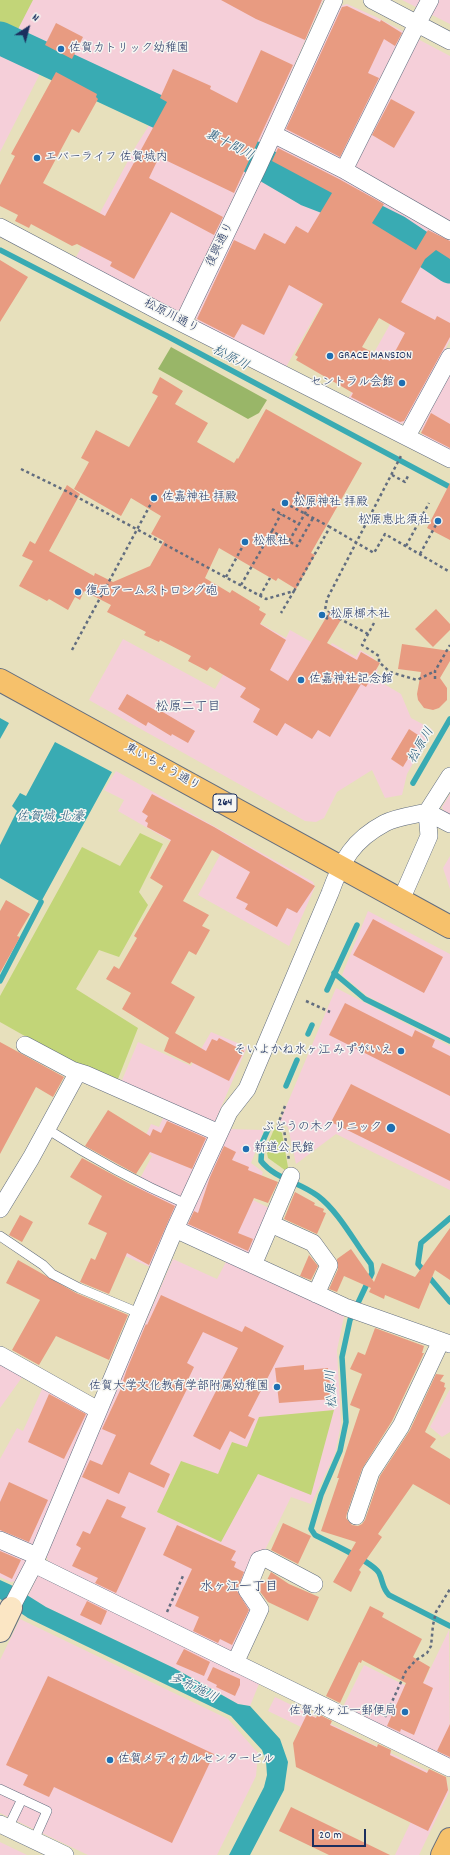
<!DOCTYPE html>
<html>
<head>
<meta charset="utf-8">
<style>
  body { margin:0 }
  #map { position:relative; width:450px; height:1855px; overflow:hidden; background:#e7e0bc; font-family:Dekko,sans-serif }
  canvas { display:block }
  .north { position:absolute; left:8px; top:8px; width:40px; height:40px; -webkit-text-stroke:3px #f6f6f2; paint-order:stroke; rotate:36deg; font-size:11px; font-weight:700; line-height:16px; text-align:center; color:#1b2f5e }
  .north::after { content:''; display:block; margin:auto; width:14px; height:18px; background:#1b2f5e; clip-path:polygon(50% 0,100% 100%,50% 72%,0 100%) }
  .scale { position:absolute; left:312px; top:1829px; width:54px; height:18px; box-sizing:border-box; border:2px solid #1b2f5e; border-top:0; padding-left:5px; font-size:12px; line-height:14px; white-space:nowrap; color:#1b2f5e; -webkit-text-stroke:3px #f6f6f2; paint-order:stroke }
</style>
</head>
<body>
<div id="map">
<canvas width="450" height="1855"></canvas>
<div class="north">N</div>
<div class="scale">20 m</div>
</div>
<script>
const ctx = document.querySelector('canvas').getContext('2d');
ctx.lineJoin = 'round';
function paint(path, color) {
  ctx.fillStyle = color;
  ctx.fill(path, 'evenodd');
}
function stroke(path, color, width, dash) {
  ctx.strokeStyle = color;
  ctx.lineWidth = width;
  ctx.lineCap = dash ? 'butt' : 'round';
  ctx.setLineDash(dash || []);
  ctx.stroke(path);
}
function label(font, color, halo, rows, align = 'center') {
  ctx.font = font + ' Dekko,"Klee One",sans-serif';
  ctx.lineWidth = 3;
  ctx.setLineDash([]);
  ctx.textBaseline = 'middle';
  ctx.strokeStyle = halo;
  ctx.fillStyle = color;
  for (const [text, x, y, turn = 0] of rows) {
    ctx.save();
    ctx.translate(x, y);
    ctx.rotate((+turn || 0) * Math.PI / 180);
    ctx.textAlign = isNaN(turn) ? turn : align;
    if (halo) ctx.strokeText(text, 0, 0);
    ctx.fillText(text, 0, 0);
    ctx.restore();
  }
}
const built = new Path2D(`
  M0,0H323L235,200L181,310L173,312L75,259L136,146L155,116L153,109L119,93L76,67L0,30Z
  M402,0H450V24Z
  M347,4L376,17L450,56V340L408,423L399,424L348,399L398,310L337,277L286,367L199,325L195,317L340,6Z
  M0,38L47,60L0,152Z
  M450,373V451L423,436L421,429Z
  M254,620L286,638L290,630L327,651L332,643L356,657L360,650L374,658L370,665L378,670L374,678L401,694L411,718L432,729L407,774L402,795L385,798L372,770L337,792L324,818L316,822L305,821L89,700L123,639L215,689Z
  M116,771L313,882L315,887L289,946L198,895L220,855L207,847L172,842L118,811L124,800L104,790Z
  M450,794V816L445,814L442,807Z
  M450,856V889L443,868Z
  M368,911L450,954V1038L367,996L342,975Z
  M336,988L450,1046V1190L336,1134L296,1164L288,1127L280,1121Z
  M211,1032L247,1047L213,1126L120,1085L138,1042L191,1066Z
  M164,1116L209,1136L152,1268L110,1249L121,1214L152,1156L140,1148L151,1124L159,1127Z
  M229,1129L264,1130L251,1163L263,1172L253,1200L273,1210L253,1258L185,1229Z
  M173,1259L217,1279L227,1260L345,1312L337,1350L341,1424L335,1454L311,1504L291,1497L264,1552L253,1604L236,1654L265,1669L250,1706L238,1704L174,1668L46,1607L28,1596L40,1571L49,1563L45,1553Z
  M0,1364L23,1376L0,1408Z
  M43,1387L90,1413L33,1547L17,1581L11,1582L0,1577V1459L17,1428L23,1431Z
  M450,1389V1432L442,1437L430,1427Z
  M20,1619L228,1719L258,1753L256,1776L217,1855H88L0,1813V1660Z
  M449,1630L450,1759L343,1707L364,1665L419,1692Z
  M275,1697L446,1780L449,1792L419,1855H395L427,1788L268,1711Z
  M0,1842L27,1855H0Z`);
const green = new Path2D(`
  M0,0H33L15,35L0,27Z
  M140,833L163,844L139,892L148,905L119,957L99,950L76,989L138,1028L118,1079L85,1070L0,1022V996L82,847L120,866Z
  M275,1127L282,1133L289,1173L268,1158L266,1148Z
  M334,1410L311,1495L258,1474L221,1542L157,1512L181,1461L218,1474L232,1442L247,1447L259,1417Z`);
const forest = new Path2D(`
  M171,347L267,400L259,413L248,419L158,369Z`);
const water = new Path2D(`
  M0,718L9,723L0,739Z
  M55,742L112,772L41,902L0,878V845L17,811L12,806L20,793L26,796Z
  M0,1580L11,1585L46,1607L174,1668L238,1704L250,1706L280,1739L288,1762L284,1790L250,1855H229L264,1787L267,1775L266,1761L262,1750L231,1716L28,1618L0,1599Z`);
const stream = new Path2D(`
  M0,250L167,336L450,487
  M413,783L450,719
  M334,973L365,999L450,1041
  M0,981L41,902
  M327,990L357,925
  M308,1034L312,1025
  M286,1086L297,1060
  M270,1125L262,1143L261,1161C275,1179 300,1182 318,1196C339,1212 355,1243 371,1264L372,1273L350,1320L342,1357L346,1422L340,1451L321,1495L311,1529L315,1535C328,1542 373,1562 379,1573C383,1581 382,1588 389,1595L450,1626
  M450,1218L421,1243L418,1264L450,1302`);
const river = new Path2D(`
  M0,38L240,150L308,190L334,200L396,231L450,267`);
const building = new Path2D(`
  M221,0H322L305,40L256,19Z
  M347,6L380,22L381,20L402,33L395,46L384,39L368,73L379,78L340,157L286,129L342,7Z
  M56,23L83,37L72,59L45,45Z
  M261,50L293,65L234,193L159,157L149,178L223,217L214,235L171,212L134,279L110,266L112,262L77,244L72,246L31,224L29,228L15,221L18,215L0,206V185L15,156L11,154L56,72L97,94L96,97L98,99L79,133L72,129L43,183L105,216L167,102L160,98L173,69L211,86L210,89L237,103Z
  M391,99L415,112L394,148L372,135Z
  M278,148L339,179L384,204L372,223L416,250L428,230L450,241V259L436,250L425,259L401,302L435,320L437,316L450,323V337L404,421L400,422L351,397L353,393L296,360L298,357L295,355L323,304L289,285L264,335L242,324L234,338L197,319L234,240L255,250L264,233L285,244L296,226L308,233L332,193L272,161ZM379,318L405,333L390,361L362,347Z
  M0,260L28,277L0,322Z
  M160,377L183,391L175,404L208,423L197,442L234,463L237,458L238,459L266,409L362,463L311,553L315,555L296,589L278,578L276,581L219,548L205,578L230,593L232,590L260,607L259,610L266,614L260,624L286,640L270,670L288,681L330,611L342,618L327,643L357,660L361,652L380,663L366,687L361,684L330,737L318,730L312,739L285,723L277,736L253,722L260,709L240,697L246,688L210,667L207,671L188,661L191,656L160,640L159,642L144,635L146,632L107,612L111,605L84,591L80,600L75,597L68,610L49,599L47,601L19,586L33,561L22,556L30,541L35,544L67,485L80,494L49,551L94,576L95,573L113,582L150,566L164,541L151,534L161,516L131,498L121,516L74,489L89,462L81,458L96,430L129,447L158,396L152,393Z
  M431,413L450,424V448L421,433Z
  M450,483V540L427,528Z
  M436,609L450,624V630L433,647L415,629Z
  M402,644L450,651V661L440,678L447,688V700L439,708L433,710L424,708L418,700L417,694L421,672L398,669Z
  M127,694L160,713L161,711L195,731L188,743L172,734L171,736L148,722L146,726L118,709Z
  M409,729L421,737L403,767L391,759Z
  M152,794L214,827L315,886L297,913L287,908L277,927L245,909L248,904L236,898L250,872L212,850L183,901L209,915L202,926L210,930L196,955L189,951L171,983L195,997L175,1033L206,1051L212,1039L217,1041L219,1038L244,1051L229,1081L191,1062L190,1064L164,1051L169,1038L122,1009L131,993L106,979L114,966L119,969L137,938L134,936L163,886L150,878L171,840L147,827L148,823L145,821L148,816L142,812Z
  M6,900L30,914L17,936L20,937L0,973V911Z
  M373,919L443,957L424,993L353,955Z
  M345,1003L412,1037L415,1030L435,1040L432,1047L450,1056V1096L329,1035Z
  M0,1042L64,1077L53,1097L36,1087L0,1154Z
  M351,1084L450,1134V1181L331,1122Z
  M108,1110L150,1136L153,1129L161,1133L167,1121L206,1138L192,1169L150,1152L136,1174L85,1146Z
  M224,1146L236,1152L232,1160L249,1167L248,1170L278,1182L268,1203L254,1198L238,1233L253,1239L248,1251L188,1224L194,1211L198,1213L210,1177Z
  M82,1158L130,1184L175,1206L149,1265L127,1253L109,1294L80,1282L91,1258L95,1260L107,1233L88,1224L102,1196L70,1177Z
  M295,1192L315,1203L314,1205L324,1209L323,1212L326,1213L317,1234L284,1219Z
  M20,1215L33,1222L22,1242L9,1235Z
  M450,1228V1280L435,1270L419,1309L385,1295L384,1299L369,1292L371,1288L344,1276L337,1292L329,1289L338,1269L337,1259L351,1249L374,1282L382,1263L415,1277Z
  M309,1255L318,1266L311,1280L300,1276Z
  M18,1260L76,1293L128,1315L109,1360L56,1336L39,1365L12,1350L40,1300L6,1283Z
  M161,1295L242,1332L245,1326L284,1346L248,1416L255,1419L245,1439L230,1431L220,1450L193,1436L238,1348L203,1332L187,1363L194,1367L184,1388L187,1389L150,1464L170,1474L164,1488L129,1472L119,1494L82,1477L90,1460L102,1465L116,1435L102,1429L124,1382L123,1381L127,1369L146,1324L147,1325Z
  M375,1328L424,1346L422,1353H424L392,1421L362,1469L347,1513L346,1518L352,1525L358,1526L362,1524L365,1520L380,1476L410,1430L436,1374L444,1375L440,1381L445,1383L444,1387L446,1388L425,1432L436,1439L430,1447L450,1459V1505L413,1484L378,1534L382,1537L359,1570L361,1572L351,1592L333,1582L356,1542L321,1531L339,1478H337L360,1409L350,1405L362,1374L350,1369L358,1352L365,1355Z
  M304,1365V1370L328,1368L332,1399L279,1403L275,1368Z
  M49,1394L86,1414L64,1459L28,1442Z
  M9,1482L48,1500L29,1542L0,1530V1502Z
  M107,1499L126,1507L121,1517L146,1528L116,1593L95,1583L98,1578L72,1566L81,1548L76,1545L83,1531L90,1534Z
  M283,1523L311,1536L298,1564L271,1550Z
  M177,1525L236,1551L231,1560L236,1562L234,1567L244,1572L237,1591L249,1610L232,1645L220,1639L218,1643L193,1631L199,1617L175,1606L192,1569L163,1555Z
  M0,1551L21,1560L12,1579L0,1573Z
  M271,1572L289,1584L319,1597L308,1621L268,1602L258,1589L262,1580L266,1582Z
  M87,1601L107,1611L101,1625L80,1615Z
  M370,1606L384,1613L382,1617L422,1639L413,1657L430,1667L423,1683L433,1688L414,1735L401,1729L400,1732L387,1726L406,1683L362,1660L361,1663L359,1662L340,1703L326,1696Z
  M184,1649L210,1662L204,1676L176,1664Z
  M213,1667L240,1679V1685L235,1696L216,1687L217,1685L207,1680Z
  M48,1676L214,1754L172,1843L54,1787L49,1797L23,1785L28,1775L6,1765Z
  M307,1714L316,1718L318,1714L332,1721L330,1725L377,1747L378,1744L391,1750L390,1755L427,1773L429,1769L446,1777L448,1790L428,1831L296,1767L293,1743Z
  M450,1724V1757L437,1751Z
  M291,1807L390,1855H329L279,1831Z`);
const path = new Path2D(`
  M21,469L66,491L266,599L294,591L281,613
  M392,475L405,482L408,476
  M285,503L330,527
  M272,509L299,524L312,501L294,491
  M272,531L281,514
  M289,541L299,524
  M406,546L429,503
  M420,554L438,521
  M226,577L245,542
  M241,585L272,531L297,546L313,518
  M294,591L330,527L374,553L385,534L450,572
  M260,596L270,578
  M326,618L329,611
  M374,623L362,645L379,656V662L390,672L417,680L435,671
  M368,634L331,614L328,619L324,616L327,599L402,454
  M72,650L154,498
  M435,679V671L450,645
  M306,1001L330,1012
  M285,1106L278,1124L284,1130L289,1160
  M167,1612L183,1576
  M385,1717L406,1671L416,1660L427,1653L431,1646L433,1625L436,1612L450,1589`);
const lane = new Path2D(`
  M47,1129C92,1158 138,1183 186,1204
  M0,1236L43,1265L52,1274L79,1288L139,1313
  M0,1789L47,1811L34,1840
  M8,1828L22,1799`);
const street = new Path2D(`
  M372,0L450,41
  M273,134L344,170L450,231
  M344,170L417,24L430,0
  M0,227L168,316L450,459
  M183,323L258,167L334,0
  M407,436L450,357
  M427,812L450,824
  M401,900L429,836L427,812
  M25,1045L72,1070L85,1074L219,1133
  M0,1209L31,1158L78,1072
  M271,1224L313,1243L329,1265L316,1294
  M175,1229L345,1307L450,1344
  M253,1265L291,1176
  M0,1355L98,1410
  M356,1516L371,1472L401,1426L441,1341
  M0,1540L37,1556
  M34,1564L450,1768
  M11,1608L34,1564L175,1229L224,1123L229,1112L247,1089L330,893C342,860 353,840 385,823C397,817 414,815 427,812L450,776
  M235,1663L260,1609L247,1590L259,1560L265,1558L314,1584
  M0,1824L65,1855`);
const secondary = new Path2D(`
  M0,1631L11,1608`);
const primary = new Path2D(`
  M442,1855L450,1839`);
const highway = new Path2D(`
  M0,680L450,927`);
const markers = [
  [61,49,4,"#1f6fb2"],
  [37,158,4,"#1f6fb2"],
  [330,356,4,"#1f6fb2"],
  [402,383,4,"#1f6fb2"],
  [154,498,4,"#1f6fb2"],
  [285,503,4,"#1f6fb2"],
  [438,521,4,"#1f6fb2"],
  [245,542,4,"#1f6fb2"],
  [78,592,4,"#1f6fb2"],
  [322,615,4,"#1f6fb2"],
  [301,680,4,"#1f6fb2"],
  [401,1051,4,"#1f6fb2"],
  [391,1128,5,"#1f6fb2"],
  [246,1149,4,"#1f6fb2"],
  [277,1387,4,"#1f6fb2"],
  [405,1712,4,"#1f6fb2"],
  [110,1760,4,"#1f6fb2"]
];
const shields = [
  [225,803,24]
];
const shieldNames = [
  ["264",225,803]
];
const poiNames = [
  ["佐賀カトリック幼稚園",69,49],
  ["エバーライフ 佐賀城内",45,158],
  ["GRACE MANSION",338,356],
  ["セントラル会館",394,383,"right"],
  ["佐嘉神社 拝殿",162,498],
  ["松原神社 拝殿",293,503],
  ["松原恵比須社",430,521,"right"],
  ["松根社",253,542],
  ["復元アームストロング砲",86,592],
  ["松原梛木社",330,615],
  ["佐嘉神社記念館",309,680],
  ["そいよかね水ヶ江 みずがいえ",393,1051,"right"],
  ["ぶどうの木クリニック",382,1128,"right"],
  ["新道公民館",254,1149],
  ["佐賀大学文化教育学部附属幼稚園",269,1387,"right"],
  ["佐賀水ヶ江一郵便局",397,1712,"right"],
  ["佐賀メディカルセンタービル",118,1760]
];
const streetNames = [
  ["復興通り",221,245,-64],
  ["松原川通り",171,317,27],
  ["東いちょう通り",162,768,29]
];
const waterNames = [
  ["裏十間川",229,146,27],
  ["松原川",230,359,28],
  ["松原川",422,746,-60],
  ["佐賀城 北濠",50,818],
  ["松原川",333,1389,-93],
  ["多布施川",193,1689,26]
];
const neighbourhoodNames = [
  ["松原二丁目",188,708],
  ["水ヶ江一丁目",239,1588]
];
paint(built, '#f5cfd9');
paint(green, '#c2d578');
paint(forest, '#99b668');
paint(water, '#39abb3');
stroke(stream, '#39abb3', 5.5);
stroke(river, '#39abb3', 33);
paint(building, '#e89b81');
stroke(lane, '#626d7f', 10);
stroke(street, '#626d7f', 18);
stroke(secondary, '#626d7f', 24);
stroke(primary, '#626d7f', 24);
stroke(highway, '#626d7f', 24);
stroke(path, '#626d7f', 2.5, [3, 3]);
stroke(lane, '#fff', 9);
stroke(street, '#fff', 17);
stroke(secondary, '#fbe6c4', 22);
stroke(primary, '#f6c16b', 22);
stroke(highway, '#f6c16b', 22);
for (const [x, y, r, color] of markers) {
  const dot = new Path2D();
  dot.arc(x, y, r, 0, 2 * Math.PI);
  ctx.fillStyle = color;
  ctx.fill(dot);
  stroke(dot, '#f6f6f2', 1.5);
}
for (const [x, y, w] of shields) {
  const box = new Path2D();
  box.roundRect(x - w / 2, y - 9, w, 18, 3);
  ctx.fillStyle = '#f6f6f2';
  ctx.fill(box);
  stroke(box, '#1b2f5e', 1);
}
label('bold 11px', '#1b2f5e', null, shieldNames);
label('12px', '#1b2f5e', '#f6f6f2', poiNames, 'left');
label('12px', '#1b2f5e', '#f6f6f2', streetNames);
label('italic 13px', '#265a7c', '#f6f6f2', waterNames);
label('13px', '#1b2f5e', '#f6f6f2', neighbourhoodNames);
</script>
</body>
</html>
